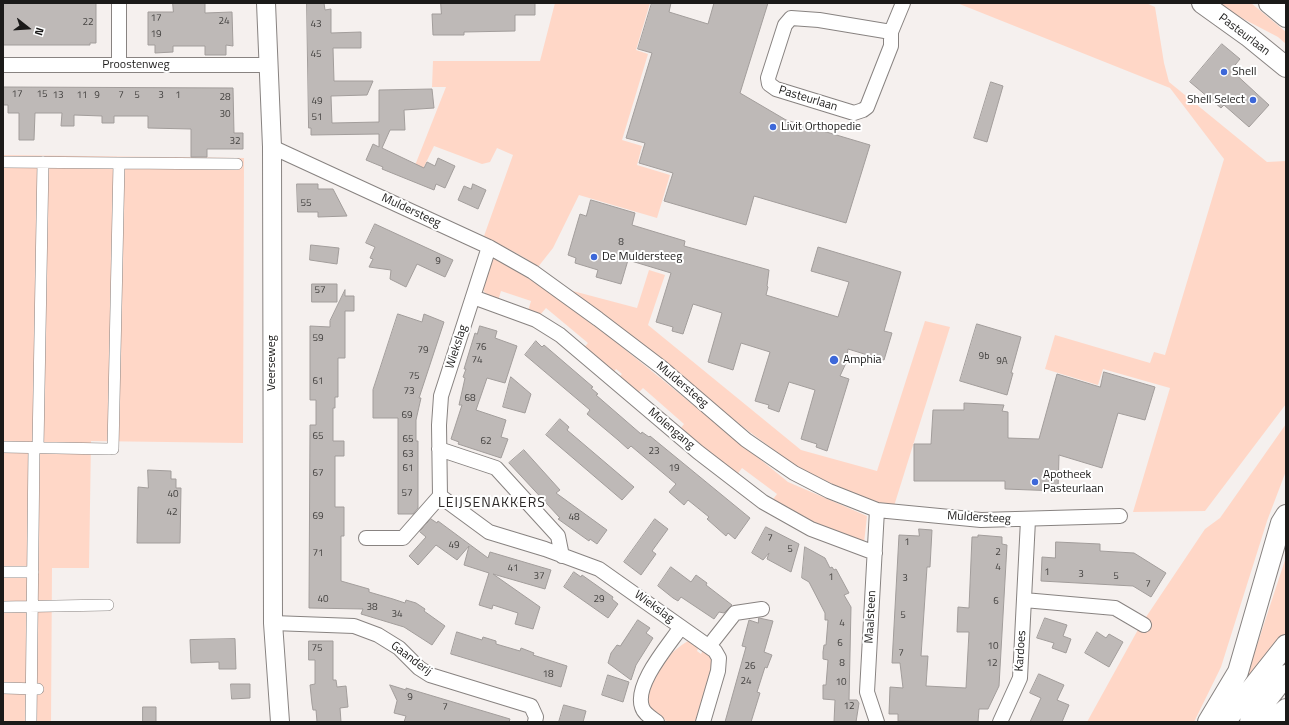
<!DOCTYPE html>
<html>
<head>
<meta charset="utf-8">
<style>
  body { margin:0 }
  #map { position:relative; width:1289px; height:725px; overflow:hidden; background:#f5f0ee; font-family:"Titillium Web",sans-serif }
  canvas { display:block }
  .frame { position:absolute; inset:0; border:4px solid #1b1a19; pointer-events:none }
  .north { position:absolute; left:8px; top:8px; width:40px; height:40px; -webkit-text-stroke:3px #fff; paint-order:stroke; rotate:107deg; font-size:11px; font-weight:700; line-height:16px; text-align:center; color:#1b1a19 }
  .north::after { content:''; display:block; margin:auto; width:14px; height:18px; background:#1b1a19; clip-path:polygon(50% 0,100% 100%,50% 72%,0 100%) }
</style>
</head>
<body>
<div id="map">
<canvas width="1289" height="725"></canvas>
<div class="frame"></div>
<div class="north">N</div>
</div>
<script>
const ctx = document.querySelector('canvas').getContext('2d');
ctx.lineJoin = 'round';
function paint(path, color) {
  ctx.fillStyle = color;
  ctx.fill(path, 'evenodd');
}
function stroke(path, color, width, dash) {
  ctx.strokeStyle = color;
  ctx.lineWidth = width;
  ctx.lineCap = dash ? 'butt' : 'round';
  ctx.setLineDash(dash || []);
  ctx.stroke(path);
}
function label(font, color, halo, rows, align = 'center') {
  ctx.font = font + ' "Titillium Web",sans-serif';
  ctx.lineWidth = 4;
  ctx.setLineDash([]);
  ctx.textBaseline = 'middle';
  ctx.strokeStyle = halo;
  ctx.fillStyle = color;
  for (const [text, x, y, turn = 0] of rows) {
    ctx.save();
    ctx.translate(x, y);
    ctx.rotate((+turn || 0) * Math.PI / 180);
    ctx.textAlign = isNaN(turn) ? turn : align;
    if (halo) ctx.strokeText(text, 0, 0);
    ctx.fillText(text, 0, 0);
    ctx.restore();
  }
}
const green = new Path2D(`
  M555,3H650L636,50L648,54L622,140L642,146L637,165L670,175L657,218L579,195L553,248L538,267C522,254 502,247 484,236L513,155L497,148L490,162L482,164L434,146L420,175L412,173L446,87H432L433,61H540Z
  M957,3H1146L1155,7L1164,63L1169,82L1267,162L1286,161V404L1205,511L1133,512L1170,388L1103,369L1098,385L1045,369L1055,335L1150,363L1154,352L1165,355L1224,159L1170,88Z
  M1213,3H1251L1286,32V44L1278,37Z
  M3,155L244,158L243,443L91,441L89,568H52L51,722H3Z
  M491,256L536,283L611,338L788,482L867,516L864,543L847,540L771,502L777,494L742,468L736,476L678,432L684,424L643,388L636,395L617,379L622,374L616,369L612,375L582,350L588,343L546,308L540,315L528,311L531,301L501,291L498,301L488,298L482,288Z
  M649,270L665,275L648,325L801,450L877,471L925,321L950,327L894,506L874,504L797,467L743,427L641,344L569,290L637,308Z
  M1286,424V471L1267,521L1221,667L1194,722H1087L1140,626L1205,529L1220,518Z
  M1286,557V639L1241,694Z
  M691,639L699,646L697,651L701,654L703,650L710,656L713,667L695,722H668L650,710C643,678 666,654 691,639Z`);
const building = new Path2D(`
  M3,3H96V43H90V45H3Z
  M173,3H205V13L232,12L233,46L226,45V55H205V46H173V52L155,53V45H148V12H173Z
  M307,3H324L325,10L331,9V33L361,32V48H333L334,81H373L367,95L331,96L332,123L379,122V90L432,89L434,108L404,110L405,130H390L382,148L424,168L427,162L435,166L438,158L455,166L445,188L436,184L434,190L382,169L383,167L366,160L373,144L379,147V134L311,135V128H309Z
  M441,3H535V15H515V31L464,32V35H433L432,14H441Z
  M652,3H671L669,12L708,24L714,3H768L740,93L786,120L870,145L846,223L754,196L746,225L664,201L673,173L639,163L645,143L626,138L652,53L638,49Z
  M1222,44L1240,59L1231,70L1269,105L1249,127L1224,105L1221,108L1190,82Z
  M991,82L1003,86L987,142L974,138Z
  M3,87L233,88L234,133H243V149H207V157H191V129L148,128V116H114V123H102V116L74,115V126H61L62,113H35L34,140H19V113H8V105H3Z
  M297,184H318V189H333L347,216L318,217V212H298Z
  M473,184L486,190L478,209L458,200L464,186L471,189Z
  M591,200L635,213L632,225L685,241L684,246L769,270L767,286L768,287L766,295L838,317L849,282L811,271L818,247L901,272L884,331L892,333L884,360L848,349L846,363L840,376L849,379L827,451L816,447L817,444L801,439L815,390L789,382L779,412L768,408L769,405L755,401L770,352L741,343L733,370L708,362L722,313L693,304L683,334L672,331L673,327L656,322L671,273L628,260L621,284L596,277L598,270L575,263L576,258L568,255L580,214L586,216Z
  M375,224L453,260L445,277L417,264L406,287L390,279L391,270L369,267L373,259L370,258L375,247L366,243Z
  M311,245L339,248L337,264L310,260Z
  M312,284H337V302H312Z
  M345,290V296H354V311H345V358H338V397H335V408H333V441H344V456H335V507H344V536H341V581L369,589V592L393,599L405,603L406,600L416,603L425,609L424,611L445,626L432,645L404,627L361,614L363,609L309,608L310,425H316V400H310V326L330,327V321Z
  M398,314L422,322L424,314L444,322L419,398H421L416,420V441H418V508L413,514H398V418H373V390Z
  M977,324L1021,337L1011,373H1013L1007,395L960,381Z
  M480,326L497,331L495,338L517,346L505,383L487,378L476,410L506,420L501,437L508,439L501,458L458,444L459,442L451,439L462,405H459L465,378L463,377L466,369H464L475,333L477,334Z
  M536,341L542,347L544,345L593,387L591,388L598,394L596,395L641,434L642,432L649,437L650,436L750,518L735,539L728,533L726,536L707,519L709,517L688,500L684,505L669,492L676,484L631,446L628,449L618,440L587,414L590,410L525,355Z
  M1104,372L1155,387L1145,420L1118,413L1102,468L1059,455L1058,491L1005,489V481H914V444H931L933,410H964V403L1004,405L1002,411L1008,412V438L1039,439L1057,374L1100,387Z
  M511,377L531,394L525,413L503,407Z
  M560,419L569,427L567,430L634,487L622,500L546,435Z
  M524,450L560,490L556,493L607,530L597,544L590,539L589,541L558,519L560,518L509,463Z
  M148,470L171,471V479H176V488H181L180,543H137L138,487L148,488Z
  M431,519L437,523L438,521L488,558L490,552L551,570L545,589L493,574L540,607L533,629L515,624L518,613L493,605L492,609L479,605L489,573L464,565L469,546L457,560L436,545L418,565L409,556L426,537L420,532Z
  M655,519L668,529L652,551L656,554L641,575L624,562Z
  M766,527L799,544L791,572L767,559L769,553L763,560L752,553Z
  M919,529L932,530L930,567H927L921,656H928L926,686L966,688L969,632H957L958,607L969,608L972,537H978V535L1002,537V544L1007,545L999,686L988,709H979L978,722L898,721V714H889L890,687L903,688L900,663H892L899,535L919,536Z
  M1056,542L1100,544V551L1134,553L1166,573L1151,597L1133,586L1041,581L1042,557L1055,558Z
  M805,547L825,558L830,568L832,567L834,570L836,569L849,593L844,595L851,607L849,700H857L859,703L856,722H834L835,700L823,699V685H826L828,660L823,659V652L824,645H826L828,620H825V613L809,582L802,578Z
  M671,567L691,582L696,575L707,583L706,585L732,605L724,613L719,612L714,619L681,597L678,601L673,598L658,586Z
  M574,572L581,577L582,575L613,597L612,599L618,604L608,618L564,587Z
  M759,618L773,621L764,652L772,655L767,668L765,667L757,692L760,693L751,722H725L746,647L742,646L749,620L758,623Z
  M1045,618L1067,625L1063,636L1071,639L1066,653L1052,648L1054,643L1037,638Z
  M638,620L650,628L646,633L653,638L636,665L631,680L608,663L611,653L617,645L620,646Z
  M457,632L482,640L483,637L496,641V644L520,651L521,648L534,653L533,655L567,666L561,687L451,654Z
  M1097,632L1106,638L1109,634L1123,642L1109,667L1085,653Z
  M235,639L236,669H219V662L191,663L190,640Z
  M309,641H333V680H336L337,687L346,686L348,707L340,708L341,722H317L316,710H313L312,704L310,685L315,684V660H309Z
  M1039,674L1064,685L1057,700L1069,705L1062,722H1030L1041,698L1030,693Z
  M608,675L629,682L623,702L602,695Z
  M231,684H250V698L232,699Z
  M390,685L406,690V688L510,719L509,722H404L406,716L394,713L397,701Z
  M564,705L586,711L583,722H559Z
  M143,707H156V722H143Z`);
const pedestrian = new Path2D(`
  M3,162L237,164
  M3,447L109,449
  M38,447L43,162
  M113,449L119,163
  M3,572H33
  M3,607L108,605
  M3,688L38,689
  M31,722L34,447`);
const minor = new Path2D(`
  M119,3V65
  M891,32L819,20L791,18L785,25L768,78L769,84L776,89L854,113L863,110L867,107L891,46V32L903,3
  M3,65H268
  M272,147L489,247L533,272L598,319L661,367L746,440L794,473L829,491L877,510L981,520L1120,516
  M489,247L441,396L439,425L440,496L489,532L545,549L599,569L715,651L719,658L718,671L703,722
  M473,297L536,320L560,335L698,452L763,502L811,529L875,553
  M439,449L496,468L558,536L562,556
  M366,538H403L440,496
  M1024,600L1115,608L1144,625
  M273,623L354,626L378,635L399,648L419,668L430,675L531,706L536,717L535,722
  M709,646L735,613L762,609
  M657,722C652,718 644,714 642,707C634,684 669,645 681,627
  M877,722L867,692L877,510
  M1000,722L1020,678L1028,520`);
const tertiary = new Path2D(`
  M266,3L272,147L273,623L280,722`);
const secondary = new Path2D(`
  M1202,3L1248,36L1286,67
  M1269,3L1286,17
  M1208,722L1238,672L1281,523L1286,515
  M1225,722L1286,645
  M1250,722L1286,675
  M1271,722L1286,709`);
const markers = [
  [1224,72,4,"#3d68d9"],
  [1253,100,4,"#3d68d9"],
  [773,127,4,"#3d68d9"],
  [594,257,4,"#3d68d9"],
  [834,360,5,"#3d68d9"],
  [1035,482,4,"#3d68d9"]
];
const numberNames = [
  ["17",156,19],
  ["24",224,22],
  ["22",88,23],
  ["43",316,25],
  ["19",156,35],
  ["45",316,55],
  ["17",17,95],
  ["15",42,95],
  ["13",58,96],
  ["11",82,96],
  ["9",97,96],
  ["7",121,96],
  ["5",137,96],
  ["3",161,96],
  ["1",178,96],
  ["28",225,98],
  ["49",317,102],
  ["30",225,115],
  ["51",317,118],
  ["32",235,142],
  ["55",306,204],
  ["8",621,243],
  ["9",438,262],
  ["57",320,291],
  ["59",318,339],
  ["76",481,348],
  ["79",423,351],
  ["9b",984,357],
  ["74",477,361],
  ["9A",1002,362],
  ["75",414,377],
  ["61",318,382],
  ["73",409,392],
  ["68",470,399],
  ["69",407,416],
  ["65",318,437],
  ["65",408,440],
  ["62",486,442],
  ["23",654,452],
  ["63",408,455],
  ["61",408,469],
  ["19",674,469],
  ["67",318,474],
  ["57",407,494],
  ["40",173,495],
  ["42",172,513],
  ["69",318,517],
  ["48",574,518],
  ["7",770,539],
  ["1",907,543],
  ["49",454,546],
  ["5",790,550],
  ["2",998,553],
  ["71",318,554],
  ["4",998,568],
  ["41",513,569],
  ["1",1047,573],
  ["3",1081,575],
  ["37",539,577],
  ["5",1116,577],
  ["1",831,578],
  ["3",905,579],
  ["7",1148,585],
  ["40",323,600],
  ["29",599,600],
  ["6",996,602],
  ["38",372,608],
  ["34",397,615],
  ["5",903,616],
  ["4",842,624],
  ["6",840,644],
  ["10",993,647],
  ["75",317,649],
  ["7",901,654],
  ["8",842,664],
  ["12",992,664],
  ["26",750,667],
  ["18",548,675],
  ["24",746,682],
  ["10",841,683],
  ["9",410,698],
  ["12",849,707],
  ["7",445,708]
];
const streetNames = [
  ["Pasteurlaan",1244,35,37],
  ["Proostenweg",136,65],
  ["Pasteurlaan",808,99,17],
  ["Muldersteeg",411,211,25],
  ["Wiekslag",457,347,-72],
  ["Veerseweg",272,363,-90],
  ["Muldersteeg",682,385,40],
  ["Molengang",671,429,40],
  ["Muldersteeg",979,518,3],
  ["Wiekslag",654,607,36],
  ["Maalsteen",871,617,-87],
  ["Kardoes",1021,651,-86],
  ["Gaanderij",411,659,37]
];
const poiNames = [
  ["Shell",1232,72],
  ["Shell Select",1245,100,"right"],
  ["Livit Orthopedie",781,127],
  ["De Muldersteeg",602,257],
  ["Amphia",843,360],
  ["Apotheek",1043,475],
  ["Pasteurlaan",1043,489]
];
const quarterNames = [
  ["LEIJSENAKKERS",492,504]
];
paint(green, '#ffd7c7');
paint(building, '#beb9b7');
stroke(building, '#a29d9b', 1);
stroke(pedestrian, '#888381', 12);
stroke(minor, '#888381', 16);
stroke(tertiary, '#888381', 20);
stroke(secondary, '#888381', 22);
stroke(pedestrian, '#fff', 11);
stroke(minor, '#fff', 14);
stroke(tertiary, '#fff', 18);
stroke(secondary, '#fff', 20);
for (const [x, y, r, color] of markers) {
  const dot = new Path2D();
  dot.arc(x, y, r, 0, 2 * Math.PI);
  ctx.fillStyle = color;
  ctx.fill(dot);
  stroke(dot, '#fff', 1.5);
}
label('10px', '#444240', null, numberNames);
label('12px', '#1b1a19', '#fff', streetNames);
label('12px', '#1b1a19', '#fff', poiNames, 'left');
ctx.letterSpacing = '1px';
label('14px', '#2d2928', '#fff', quarterNames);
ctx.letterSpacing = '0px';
</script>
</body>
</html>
